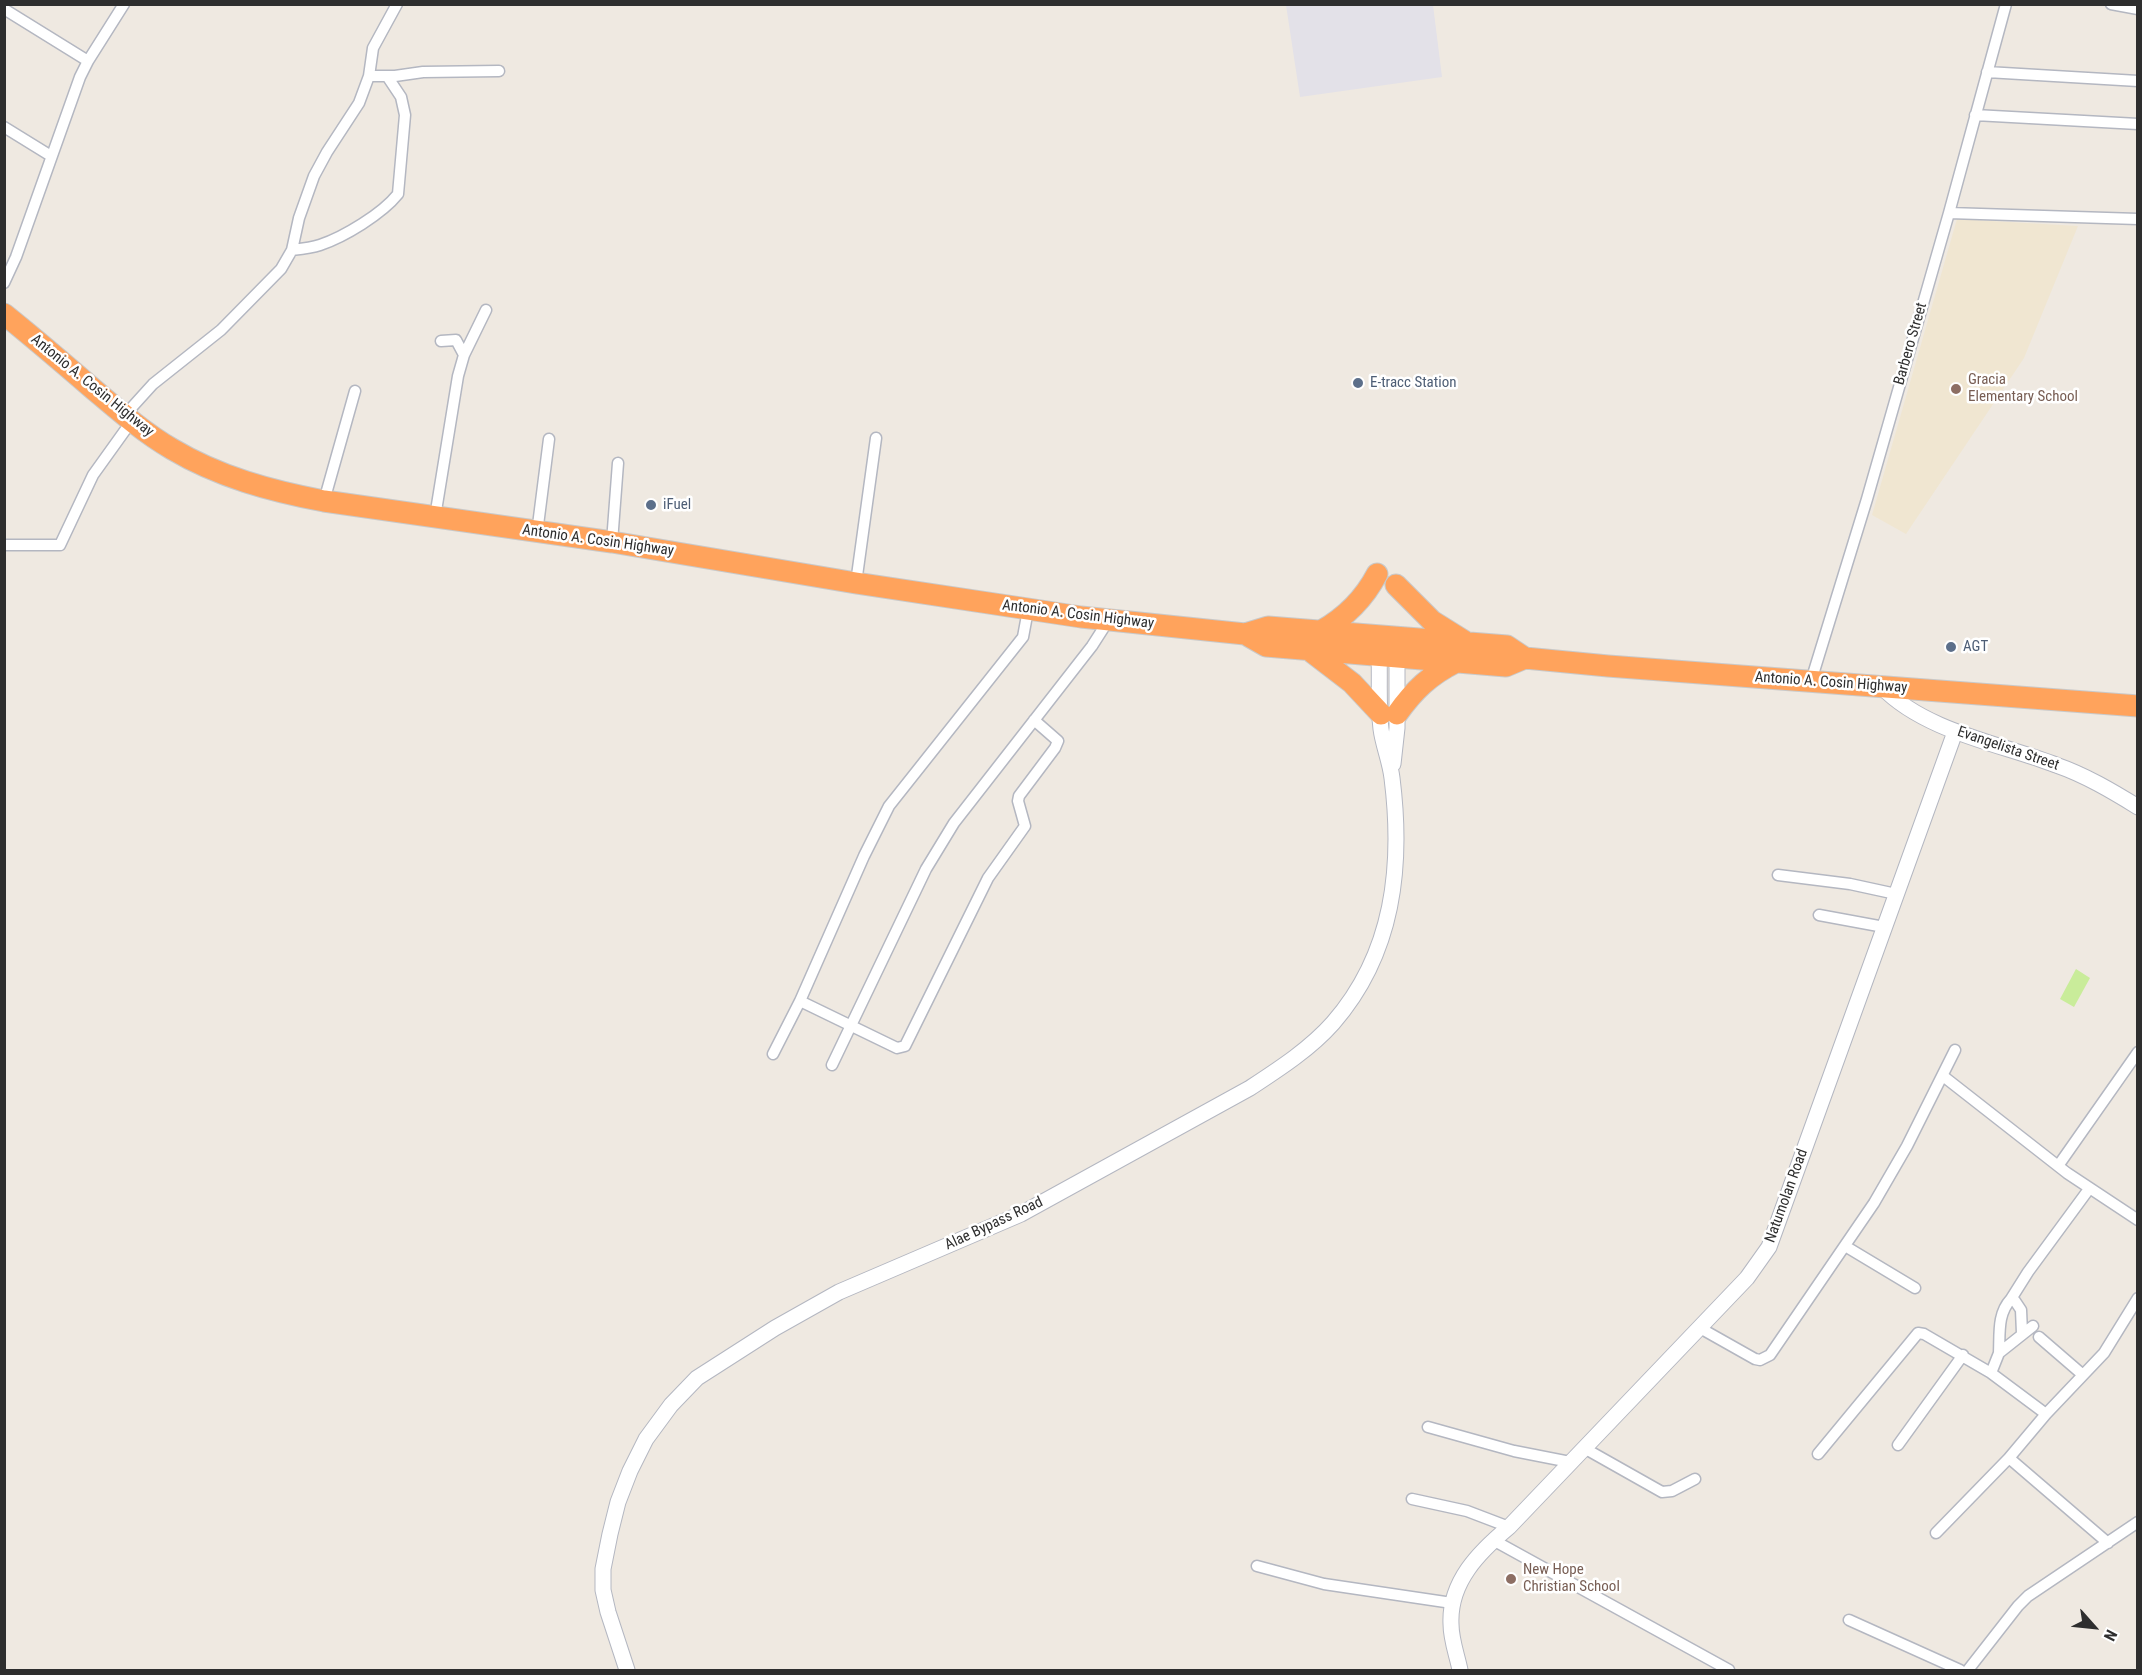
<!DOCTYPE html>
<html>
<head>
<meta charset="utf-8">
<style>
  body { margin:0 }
  #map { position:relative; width:2142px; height:1675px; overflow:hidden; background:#efe9e1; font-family:"Roboto Condensed",sans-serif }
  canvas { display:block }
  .frame { position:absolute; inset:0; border:6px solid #2e2e2e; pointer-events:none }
  .north { position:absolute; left:2064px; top:1597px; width:60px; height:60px; -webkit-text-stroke:4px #fff; paint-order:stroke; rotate:117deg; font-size:16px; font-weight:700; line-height:24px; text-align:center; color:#2e2e2e }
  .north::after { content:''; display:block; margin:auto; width:21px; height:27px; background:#2e2e2e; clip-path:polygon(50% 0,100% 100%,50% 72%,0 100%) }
</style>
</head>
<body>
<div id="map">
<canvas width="2142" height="1675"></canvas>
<div class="frame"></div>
<div class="north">N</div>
</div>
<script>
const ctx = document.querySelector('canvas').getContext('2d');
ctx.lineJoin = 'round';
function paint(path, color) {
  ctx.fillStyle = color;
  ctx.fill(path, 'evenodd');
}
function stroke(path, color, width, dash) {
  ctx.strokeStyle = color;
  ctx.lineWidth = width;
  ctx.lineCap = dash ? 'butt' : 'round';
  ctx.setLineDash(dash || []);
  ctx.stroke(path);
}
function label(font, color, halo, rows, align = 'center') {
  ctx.font = font + ' "Roboto Condensed",sans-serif';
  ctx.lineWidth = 5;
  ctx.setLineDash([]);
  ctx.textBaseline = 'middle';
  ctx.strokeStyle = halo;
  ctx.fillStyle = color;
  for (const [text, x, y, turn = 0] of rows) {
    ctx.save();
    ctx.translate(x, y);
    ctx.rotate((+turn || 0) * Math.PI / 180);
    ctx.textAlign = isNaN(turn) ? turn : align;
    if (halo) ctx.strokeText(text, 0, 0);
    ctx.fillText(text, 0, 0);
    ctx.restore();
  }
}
const industrial = new Path2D(`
  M1286,5H1433L1442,77L1300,97Z`);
const education = new Path2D(`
  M1957,219L2078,226L2024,358L1906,534L1872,515Z`);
const pitch = new Path2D(`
  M2076,969L2090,978L2074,1007L2060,999Z`);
const street = new Path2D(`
  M2111,4L2138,9
  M4,9L88,61
  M1987,72L2138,81
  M369,76H395L423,72L499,71
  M1975,115L2138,124
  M4,127L51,156
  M1949,213L2138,219
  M292,250C301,249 311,248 320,245C344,237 382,214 398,194L405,115L401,97L387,76
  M4,283L16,257L80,77L88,61L124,4
  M441,341L456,340L464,355
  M124,416L153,384L221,330L281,269L292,250L299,218L314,176L327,152L359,103L369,76L373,48L397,4
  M324,501L355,391
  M435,517L458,376L464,355L486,310
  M537,533L549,439
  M612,542L618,463
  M4,545H60L93,475L131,422
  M856,583L876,438
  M1811,681L1867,499L1949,213L2006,4
  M1778,875L1850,884L1896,894
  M1819,915L1884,927
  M800,1001L897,1048L905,1046L988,878L1025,826L1018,801L1019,796L1055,748L1058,741L1034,720
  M773,1054L800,1001L864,856L889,806L1023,637L1028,610
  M832,1065L926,869L954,823L1092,646L1108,621
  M1943,1076L2067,1173L2138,1220
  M2058,1166L2138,1052
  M1845,1246L1915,1288
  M2011,1299L2028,1272L2089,1189
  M1700,1328L1755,1359L1760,1360L1770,1355L1874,1203L1907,1146L1955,1050
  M2039,1337L2083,1375
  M1999,1353C2000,1334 1997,1314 2011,1299L2015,1301L2021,1310L2022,1333
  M1991,1373L1999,1353L2033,1326
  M1428,1427L1514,1451L1570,1462
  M1898,1445L1963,1355
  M1584,1448L1662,1492L1672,1491L1695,1479
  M1818,1454L1918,1333L1924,1334L1991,1373L2046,1414
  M1412,1499L1467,1511L1509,1527
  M1936,1533L2009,1458
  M1493,1540L1729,1670
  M2108,1543L2009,1458L2046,1414L2104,1353L2138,1298
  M1257,1566L1324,1584L1452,1603
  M1849,1620L1960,1670
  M1968,1670L2018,1606L2028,1596L2138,1522`);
const secondary = new Path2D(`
  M1882,687C1924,731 2001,744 2056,765C2085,775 2112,791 2138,807
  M1393,764L1397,728V657
  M627,1670L608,1612L603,1590V1569L610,1534L618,1502L630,1471L646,1439L671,1405L697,1378L775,1328L839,1292L1021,1214L1250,1088C1279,1069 1310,1049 1333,1023C1394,953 1403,866 1392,778C1390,761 1383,745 1381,729C1378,705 1380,679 1379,655
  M1460,1670C1457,1655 1451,1640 1451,1624C1449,1582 1479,1552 1509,1527L1747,1278L1769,1247L1955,732`);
const highway = new Path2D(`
  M4,314C34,338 63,363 92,388C118,410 143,432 172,449C219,477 271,491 324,501L612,542L856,583L1081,617L1245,634L1268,627L1507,646L1525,658L1608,666L2138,706
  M1396,585L1432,621L1464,641
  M1321,631C1346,617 1364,599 1377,574
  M1245,634L1266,646L1506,666L1525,658
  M1309,650L1352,683L1381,714
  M1397,714C1414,690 1430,675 1456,662`);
const markers = [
  [1358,383,6,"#5c6f8a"],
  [1956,389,6,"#8d6e63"],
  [651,505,6,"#5c6f8a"],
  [1951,647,6,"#5c6f8a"],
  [1511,1579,6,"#8d6e63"]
];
const streetNames = [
  ["Barbero Street",1911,344,-74],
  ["Antonio A. Cosin Highway",92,386,39],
  ["Antonio A. Cosin Highway",598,541,8],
  ["Antonio A. Cosin Highway",1078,615,7],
  ["Antonio A. Cosin Highway",1831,683,4],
  ["Evangelista Street",2008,749,19],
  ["Natumolan Road",1787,1196,-70],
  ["Alae Bypass Road",994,1224,-25]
];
const educationNames = [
  ["Gracia",1968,380],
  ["Elementary School",1968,397],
  ["New Hope",1523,1570],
  ["Christian School",1523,1587]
];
const serviceNames = [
  ["E-tracc Station",1370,383],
  ["iFuel",663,505],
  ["AGT",1963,647]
];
paint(industrial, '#e3e1e8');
paint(education, '#f0e6d1');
paint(pitch, '#c9ec9a');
stroke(street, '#b4b7c1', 13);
stroke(secondary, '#b4b7c1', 17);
stroke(highway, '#c9c9c9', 23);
stroke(street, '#fff', 10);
stroke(secondary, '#fff', 15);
stroke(highway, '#ffa35c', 21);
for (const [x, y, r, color] of markers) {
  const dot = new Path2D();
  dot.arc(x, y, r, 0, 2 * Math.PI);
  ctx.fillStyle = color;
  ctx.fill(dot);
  stroke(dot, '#fff', 2);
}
label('15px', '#2e2e2e', '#fff', streetNames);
label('15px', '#785e54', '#fff', educationNames, 'left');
label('15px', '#4e5e75', '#fff', serviceNames, 'left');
</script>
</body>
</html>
